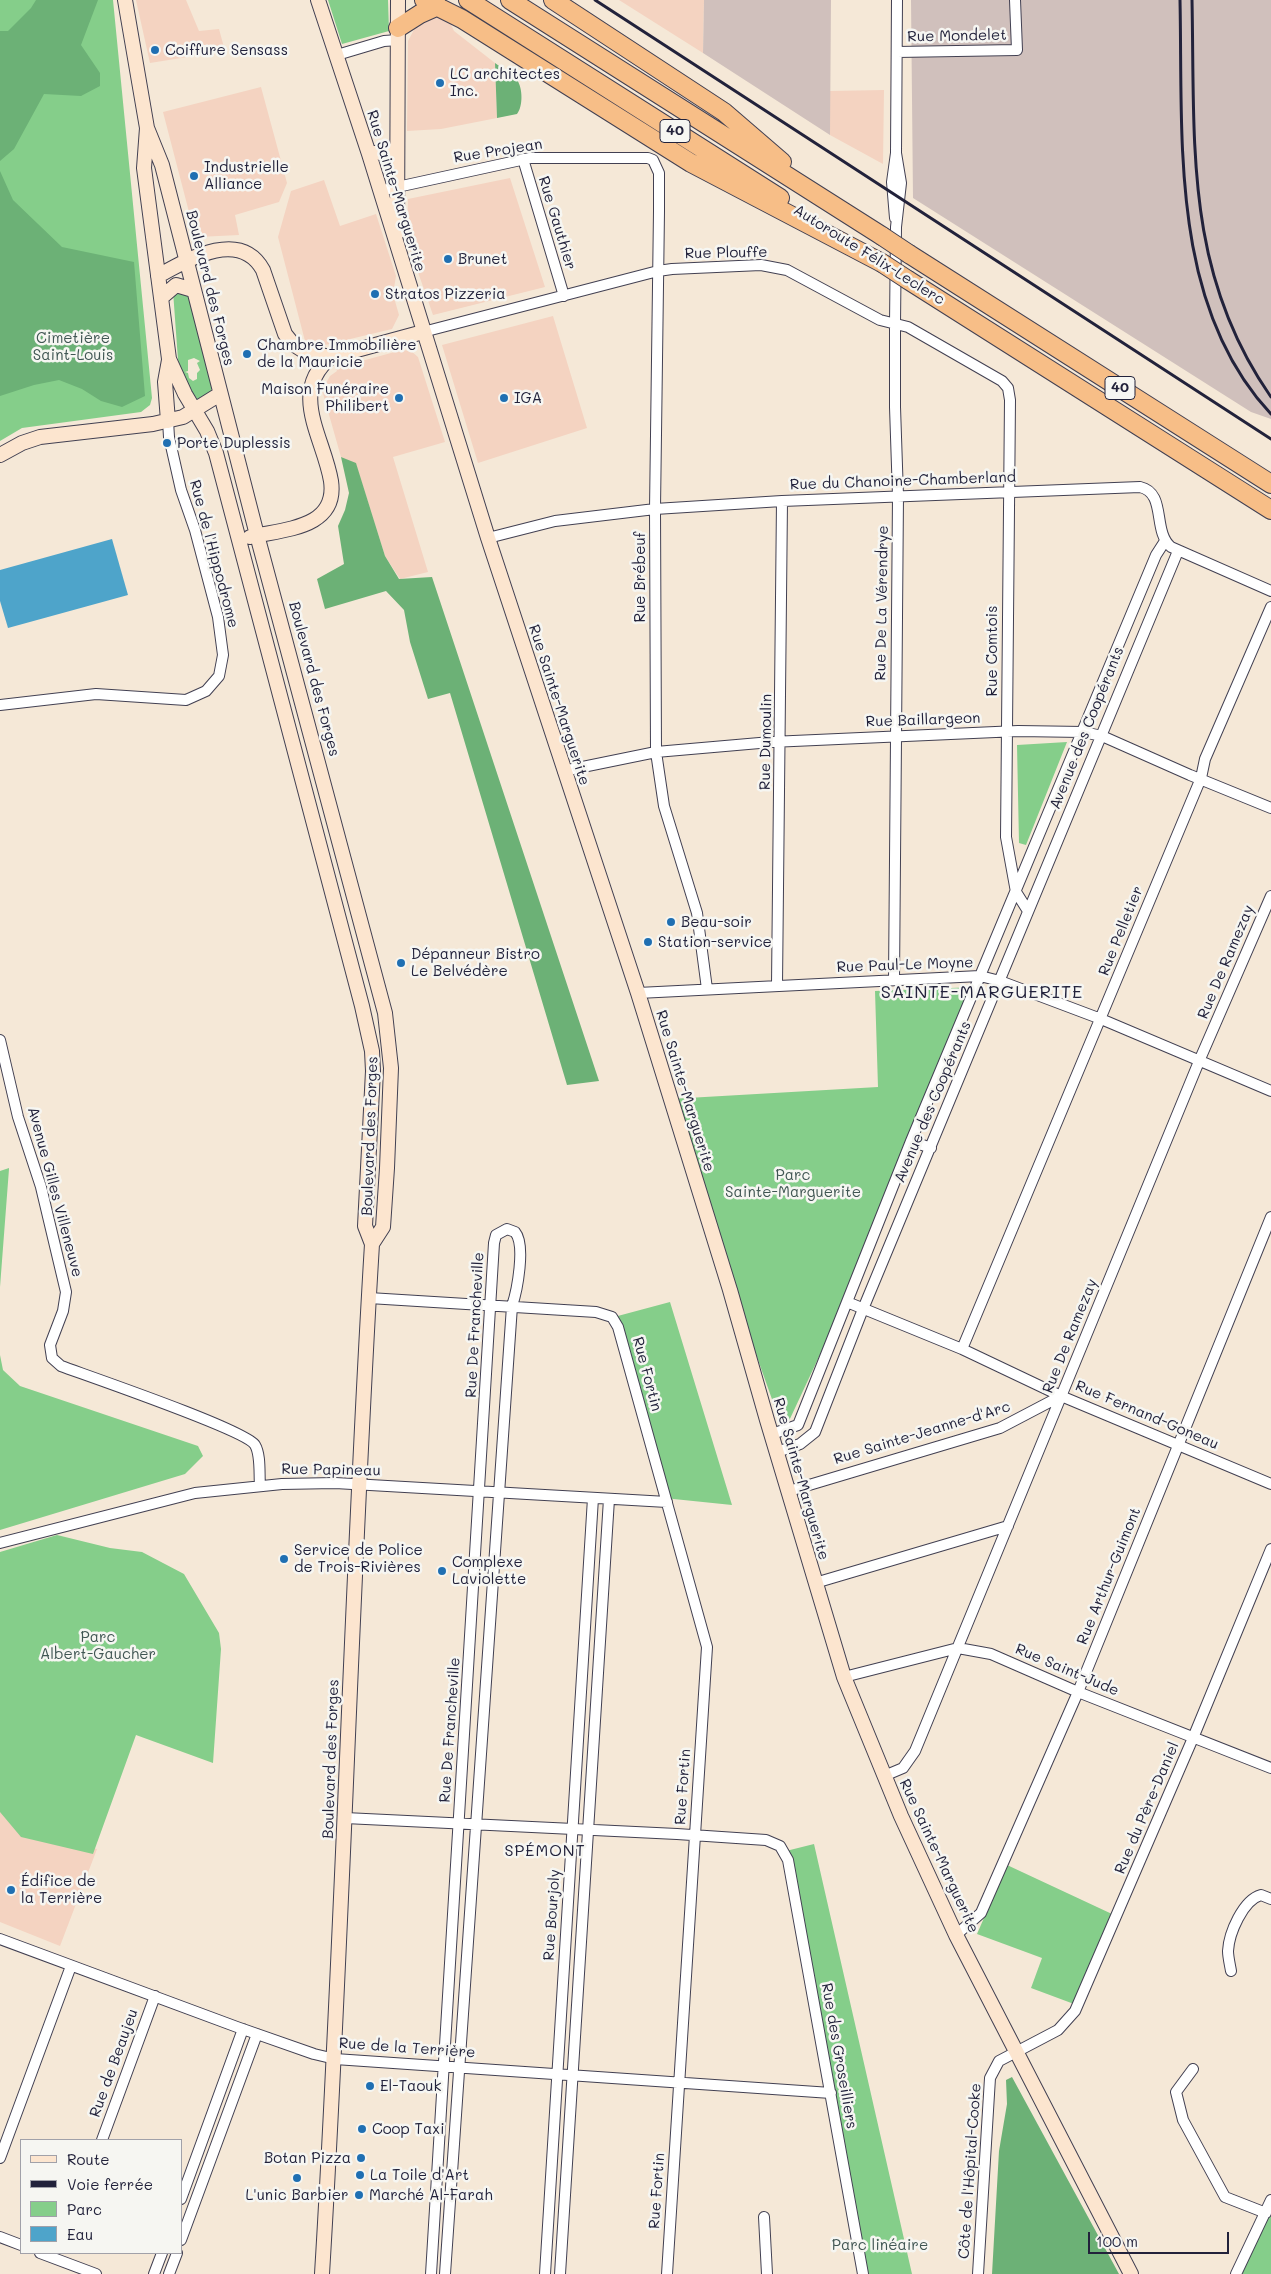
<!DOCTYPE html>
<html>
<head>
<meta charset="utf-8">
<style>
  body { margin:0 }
  #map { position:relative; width:1271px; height:2274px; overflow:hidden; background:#f5e8d7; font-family:Mali,sans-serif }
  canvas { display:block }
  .legend { position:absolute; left:20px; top:2139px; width:162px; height:115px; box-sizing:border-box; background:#f6f6f2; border:1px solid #a1a1a9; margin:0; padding:6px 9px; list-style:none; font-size:15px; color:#22223b }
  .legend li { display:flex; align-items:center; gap:10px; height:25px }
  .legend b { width:25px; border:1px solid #a1a1a9 }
  .scale { position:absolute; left:1088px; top:2232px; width:141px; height:22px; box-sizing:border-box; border:2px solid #22223b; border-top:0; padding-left:6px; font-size:15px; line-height:18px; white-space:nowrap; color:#22223b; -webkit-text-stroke:4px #f6f6f2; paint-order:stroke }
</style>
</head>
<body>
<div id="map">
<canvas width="1271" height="2274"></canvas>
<ul class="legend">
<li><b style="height:6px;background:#fce5cf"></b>Route</li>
<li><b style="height:6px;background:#22223b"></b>Voie ferrée</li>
<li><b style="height:14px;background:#85ce8a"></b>Parc</li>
<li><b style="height:14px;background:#4ea4ca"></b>Eau</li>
</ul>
<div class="scale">100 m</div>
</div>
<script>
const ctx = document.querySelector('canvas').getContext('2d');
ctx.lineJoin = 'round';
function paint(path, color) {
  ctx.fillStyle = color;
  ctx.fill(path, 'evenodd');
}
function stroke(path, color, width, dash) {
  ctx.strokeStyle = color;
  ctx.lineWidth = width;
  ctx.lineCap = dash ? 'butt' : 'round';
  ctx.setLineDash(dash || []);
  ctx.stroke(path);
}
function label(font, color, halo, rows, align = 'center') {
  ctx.font = font + ' Mali,sans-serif';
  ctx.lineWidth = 5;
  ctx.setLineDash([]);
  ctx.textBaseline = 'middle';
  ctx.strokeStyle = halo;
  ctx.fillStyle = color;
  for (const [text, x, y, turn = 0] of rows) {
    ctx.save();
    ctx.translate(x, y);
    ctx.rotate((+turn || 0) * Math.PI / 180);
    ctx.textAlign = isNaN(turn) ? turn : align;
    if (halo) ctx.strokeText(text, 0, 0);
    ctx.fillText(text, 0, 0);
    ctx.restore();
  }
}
const built = new Path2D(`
  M136,0H186L199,31L219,29L225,51L150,63Z
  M619,0H704L703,53Z
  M434,15L448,18L454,31L495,63L497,118L441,129L407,131L408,41L416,26Z
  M261,87L287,183L279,202L235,215L239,235L198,237L195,235L163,112Z
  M884,90L883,164L830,135V91Z
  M510,178L545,287L433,315L407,241L408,199Z
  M324,180L340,226L376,214L396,276L393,294L399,315L392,329L321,346L305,341L278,237L291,191Z
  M553,316L587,428L478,463L442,345Z
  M402,350L411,351L418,357L445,442L393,457L428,572L400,579L385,556L356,464L341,457L322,390L330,376L337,371L336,368Z
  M0,1684L46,1834L97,1849L60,1946L0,1922Z`);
const industrial = new Path2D(`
  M704,0H831L830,135L703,53Z
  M911,0H1271V419L1251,412L913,198Z`);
const green = new Path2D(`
  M0,0H113L152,398L150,405L141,412L22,428L0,441Z
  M328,0H388L389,31L342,44Z
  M173,291L187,292L212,386L211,392L198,400L186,384L178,360ZM194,358L200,361L197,363L200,370L197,373V379L193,381L189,378L188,373L185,372L188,371V360Z
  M1067,742L1026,845L1019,843L1017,745Z
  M976,987L845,1301L788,1423L779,1419L695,1182L670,1099L878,1087L875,991Z
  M9,1168V1169L0,1287V1171Z
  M670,1302L732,1505L664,1498L614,1317Z
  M0,1355L3,1370L20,1386L198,1446L203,1456L185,1474L0,1530Z
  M57,1535L110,1548L142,1552L184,1574L219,1633L221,1649L213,1763L136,1735L93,1854L21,1837L0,1812V1552Z
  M814,1844L912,2274H860L782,1852Z
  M1007,1865L1112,1914L1074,2004L1031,1988L1042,1958L977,1934Z
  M1271,2201V2274H1237Z`);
const forest = new Path2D(`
  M36,0H98L81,45L100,73V86L81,96L44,94L14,149L0,161V31H8L31,8Z
  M495,63C502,68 513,74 517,80C523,88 523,107 517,114L497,118Z
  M0,171L13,200L62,247L134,262L145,396L122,407L101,401L82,389L59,380L34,385L0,396Z
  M341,457L356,463L385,556L399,579L432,577L599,1081L567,1085L450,693L428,699L410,642L404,610L386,591L325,609L317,579L344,564L338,526L345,510L349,493Z
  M1012,2077L1119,2274H992L999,2151L1007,2104L1006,2080Z`);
const water = new Path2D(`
  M112,539L128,595L8,628L0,601V570Z`);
const street = new Path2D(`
  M897,52L1017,50L1015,0
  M337,55L384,41L398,40
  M523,159L564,296
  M379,191L530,158H648L653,160L659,173V211L655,509L656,752L664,806L697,913L707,989
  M895,218L892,182L896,153L897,0
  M423,332L658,271L672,269L761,265L787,270L880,320L908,327L1002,381L1008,388L1010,400L1006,837L1016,892L1028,911
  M488,538L555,521L655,509L782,501L1140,487C1167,493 1152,531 1171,547L1271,591
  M0,705L96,694L186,700L206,691L219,676L223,655L218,617L195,530L181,490L169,437L168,421
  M563,771L656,752L771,742L1018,731L1083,732L1102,736L1190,775L1271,808
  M894,980L898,496L895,407V324L896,227L901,183L896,153
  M777,985L782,501
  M638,993L980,976L1000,981L1101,1019L1271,1091
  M0,1040L18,1117L41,1187L66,1292L63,1311L50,1345L52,1358L61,1366C88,1376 246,1430 255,1445C261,1455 259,1474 260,1486
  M911,1141L931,1148
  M369,1298L596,1312L612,1317L618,1327L707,1647L667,2274
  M847,1302L962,1349L1061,1396L1271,1484
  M962,1349L1201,778L1205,759L1271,607
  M772,1434L798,1425L911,1141L1156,555L1165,541
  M777,1452L800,1444L815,1432L863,1309L1178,551
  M789,1491L1000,1428L1061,1396
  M0,1543L195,1493L282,1484L335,1483L667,1502
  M815,1583L1008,1526
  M844,1677L958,1648L991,1654L1078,1692L1271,1768
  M884,1776L903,1768L915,1751L1200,1059L1271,896
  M345,1818L677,1834L766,1840L780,1846L788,1860L863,2274
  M956,1935L981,1913L1078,1692L1271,1217
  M0,1939L237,2027L314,2054L335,2059L831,2093
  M1231,1971C1230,1965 1228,1957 1228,1951C1229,1933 1243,1900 1261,1895L1271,1899
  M1193,2069L1176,2092L1183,2120L1225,2197L1266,2213
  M102,2140L155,1996
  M0,2158L71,1966
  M181,2199L243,2029
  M764,2217L767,2274
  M0,2237L21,2245
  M181,2240L257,2034
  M40,2253L96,2274
  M154,2274L162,2253
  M169,2274L177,2253
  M431,2274L494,1243L496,1235L507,1229L515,1232C526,1245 517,1291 512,1306L445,2274
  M545,2274L593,1498
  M560,2274L609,1499
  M978,2274L990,2078L999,2061L1058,2030L1075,2011L1193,1738L1271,1549
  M1236,2274L1271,2200`);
const secondary = new Path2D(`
  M125,0L147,128L162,165L257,535L385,1013L391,1068L387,1168L383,1227L372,1244
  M318,0L369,154L488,538L638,993L730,1290L767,1420L844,1677L901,1816L956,1935L1131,2274
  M147,128L144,168L169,359L185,394L207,431L216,453L362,1006L372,1051L373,1071L365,1226L372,1244C351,1587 343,1931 322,2274
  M369,154L396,150
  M397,233L398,0
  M158,276C187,260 240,228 263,270L285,334L293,344L307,353L331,357L423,332
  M161,298L176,285L193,290
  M168,421L165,382L169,360
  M0,455L22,443L40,437L153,424L183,417L220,394
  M250,537C283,529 338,529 331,481C324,438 288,392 331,357`);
const highway = new Path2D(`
  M424,0L462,19L691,163L882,263
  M468,0L780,198
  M510,0L882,236
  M553,0L724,112L782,162
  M398,28L420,14L438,6
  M909,254L1271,484
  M908,280L1271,510`);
const rail = new Path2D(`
  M595,0L1271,439
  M1180,0C1183,138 1169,305 1271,414
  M1192,0C1195,144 1184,273 1271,397`);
const highwayBridge = new Path2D(`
  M882,236L909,254
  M882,263L908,280`);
const markers = [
  [155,50,5,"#1f6fb2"],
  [440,83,5,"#1f6fb2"],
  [194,176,5,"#1f6fb2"],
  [448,259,5,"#1f6fb2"],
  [375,294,5,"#1f6fb2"],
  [247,354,5,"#1f6fb2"],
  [399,398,5,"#1f6fb2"],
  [504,398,5,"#1f6fb2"],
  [167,443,5,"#1f6fb2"],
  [671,922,5,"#1f6fb2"],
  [648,942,5,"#1f6fb2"],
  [401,963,5,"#1f6fb2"],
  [284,1559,5,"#1f6fb2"],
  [442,1571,5,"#1f6fb2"],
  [11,1890,5,"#1f6fb2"],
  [370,2086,5,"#1f6fb2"],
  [362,2129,5,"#1f6fb2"],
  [361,2158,5,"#1f6fb2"],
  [360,2175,5,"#1f6fb2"],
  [297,2178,5,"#1f6fb2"],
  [359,2195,5,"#1f6fb2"]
];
const shields = [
  [675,131,30],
  [1120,388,30]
];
const shieldNames = [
  ["40",675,131],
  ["40",1120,388]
];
const streetNames = [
  ["Rue Mondelet",957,36,-1],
  ["Rue Projean",498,151,-9],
  ["Rue Sainte-Marguerite",396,191,73],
  ["Rue Gauthier",557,223,73],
  ["Rue Plouffe",726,253,-1],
  ["Autoroute Félix-Leclerc",869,255,32],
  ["Boulevard des Forges",210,288,76],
  ["Rue du Chanoine-Chamberland",903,481,-2],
  ["Rue de l'Hippodrome",214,554,75],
  ["Rue Brébeuf",640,577,-90],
  ["Rue De La Vérendrye",882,603,-89],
  ["Rue Comtois",992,651,-90],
  ["Boulevard des Forges",314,679,75],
  ["Rue Sainte-Marguerite",559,705,72],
  ["Rue Baillargeon",923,720,-2],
  ["Avenue des Coopérants",1087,728,-68],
  ["Rue Dumoulin",766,742,-89],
  ["Rue Pelletier",1121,931,-68],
  ["Rue De Ramezay",1226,962,-67],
  ["Rue Paul-Le Moyne",905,965,-2],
  ["Rue Sainte-Marguerite",685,1091,73],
  ["Avenue des Coopérants",933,1102,-67],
  ["Boulevard des Forges",370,1136,-88],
  ["Avenue Gilles Villeneuve",55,1192,75],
  ["Rue De Francheville",475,1325,-87],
  ["Rue De Ramezay",1070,1336,-68],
  ["Rue Fortin",647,1374,75],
  ["Rue Fernand-Goneau",1147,1415,23],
  ["Rue Sainte-Jeanne-d'Arc",922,1433,-17],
  ["Rue Papineau",331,1470,1],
  ["Rue Sainte-Marguerite",801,1479,74],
  ["Rue Arthur-Guimont",1109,1576,-68],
  ["Rue Saint-Jude",1067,1670,23],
  ["Rue De Francheville",450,1730,-86],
  ["Boulevard des Forges",331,1759,-88],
  ["Rue Fortin",683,1787,-86],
  ["Rue du Père-Daniel",1147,1808,-67],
  ["Rue Sainte-Marguerite",939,1856,65],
  ["Rue Bourjoly",552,1915,-86],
  ["Rue de la Terrière",407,2048,4],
  ["Rue des Groseilliers",839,2056,80],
  ["Rue de Beaujeu",114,2063,-70],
  ["Côte de l'Hôpital-Cooke",970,2171,-86],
  ["Rue Fortin",657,2191,-86]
];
const poiNames = [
  ["Coiffure Sensass",165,50],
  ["LC architectes",450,74],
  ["Inc.",450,91],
  ["Industrielle",204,167],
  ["Alliance",204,184],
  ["Brunet",458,259],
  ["Stratos Pizzeria",385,294],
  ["Chambre Immobilière",257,345],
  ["de la Mauricie",257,362],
  ["Maison Funéraire",389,389,"right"],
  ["Philibert",389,406,"right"],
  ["IGA",514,398],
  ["Porte Duplessis",177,443],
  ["Beau-soir",681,922],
  ["Station-service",658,942],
  ["Dépanneur Bistro",411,954],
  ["Le Belvédère",411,971],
  ["Service de Police",294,1550],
  ["de Trois-Rivières",294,1567],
  ["Complexe",452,1562],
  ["Laviolette",452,1579],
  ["Édifice de",21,1881],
  ["la Terrière",21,1898],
  ["El-Taouk",380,2086],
  ["Coop Taxi",372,2129],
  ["Botan Pizza",351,2158,"right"],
  ["La Toile d'Art",370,2175],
  ["L'unic Barbier",297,2195,"center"],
  ["Marché Al-Farah",369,2195]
];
const parkNames = [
  ["Cimetière",73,338],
  ["Saint-Louis",73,355],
  ["Parc",793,1175],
  ["Sainte-Marguerite",793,1192],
  ["Parc",98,1637],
  ["Albert-Gaucher",98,1654],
  ["Parc linéaire",880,2245]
];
const neighbourhoodNames = [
  ["SPÉMONT",545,1851]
];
const quarterNames = [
  ["SAINTE-MARGUERITE",982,992]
];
paint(built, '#f4d3c1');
paint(industrial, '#d0c0bc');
paint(green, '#85ce8a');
paint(forest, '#6cb176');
paint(water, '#4ea4ca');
stroke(street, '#424052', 12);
stroke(secondary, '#424052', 16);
stroke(highway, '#424052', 20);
stroke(street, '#fff', 10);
stroke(secondary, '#fce5cf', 14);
stroke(highway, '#f7be87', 18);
stroke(rail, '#22223b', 3);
stroke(highwayBridge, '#424052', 20, []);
stroke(highwayBridge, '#f7be87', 18);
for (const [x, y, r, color] of markers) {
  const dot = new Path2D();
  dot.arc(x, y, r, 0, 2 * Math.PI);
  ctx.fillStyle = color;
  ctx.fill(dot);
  stroke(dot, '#f6f6f2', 2);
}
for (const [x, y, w] of shields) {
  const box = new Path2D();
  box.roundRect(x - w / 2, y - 11.5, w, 23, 4);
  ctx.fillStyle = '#f6f6f2';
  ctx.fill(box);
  stroke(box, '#22223b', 1);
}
label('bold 14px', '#22223b', null, shieldNames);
label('15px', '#22223b', '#f6f6f2', streetNames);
label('15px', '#22223b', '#f6f6f2', poiNames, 'left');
label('15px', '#405653', '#f6f6f2', parkNames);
ctx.letterSpacing = '1px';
label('16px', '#22223b', '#f6f6f2', neighbourhoodNames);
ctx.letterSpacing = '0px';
ctx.letterSpacing = '1px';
label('18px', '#22223b', '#f6f6f2', quarterNames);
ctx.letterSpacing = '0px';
</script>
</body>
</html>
